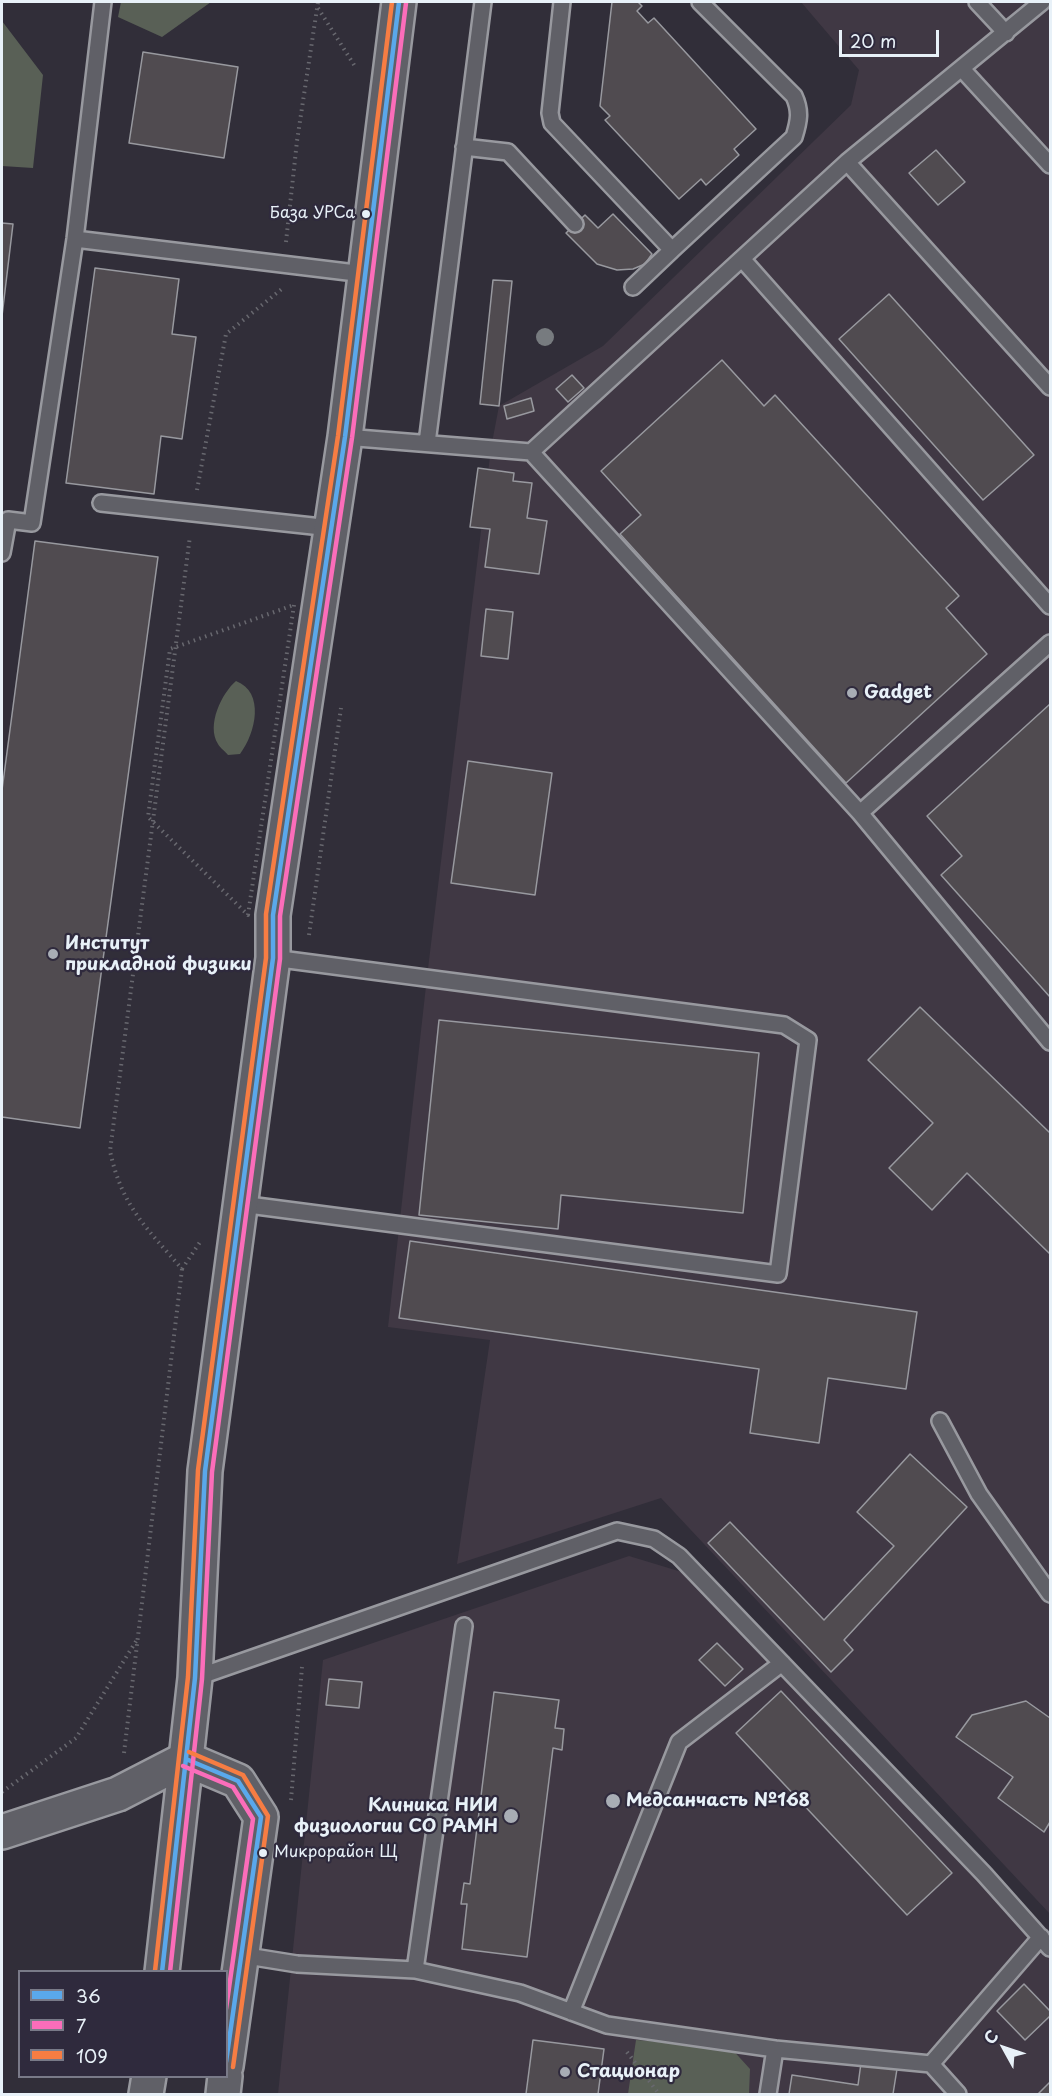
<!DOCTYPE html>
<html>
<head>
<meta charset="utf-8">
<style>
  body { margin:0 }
  #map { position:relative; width:1052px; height:2096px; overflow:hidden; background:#312e39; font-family:"Playpen Sans",sans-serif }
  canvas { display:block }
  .frame { position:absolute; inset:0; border:3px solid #e8f1f8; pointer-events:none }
  .legend { position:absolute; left:18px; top:1970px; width:210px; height:108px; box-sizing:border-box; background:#2f2a3d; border:2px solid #797a88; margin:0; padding:8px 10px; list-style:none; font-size:18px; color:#e8f1f8 }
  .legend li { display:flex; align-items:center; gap:12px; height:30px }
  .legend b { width:30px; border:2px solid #797a88 }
  .north { position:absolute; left:974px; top:2018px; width:60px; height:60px; -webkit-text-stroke:4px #2f2a3d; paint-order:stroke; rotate:310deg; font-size:16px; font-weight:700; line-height:24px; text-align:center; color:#e8f1f8 }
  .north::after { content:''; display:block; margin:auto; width:21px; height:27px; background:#e8f1f8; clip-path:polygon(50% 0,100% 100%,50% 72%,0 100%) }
  .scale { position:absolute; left:839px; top:30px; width:100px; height:27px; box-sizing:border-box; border:3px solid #e8f1f8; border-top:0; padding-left:8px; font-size:18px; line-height:21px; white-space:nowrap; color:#e8f1f8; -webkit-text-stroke:4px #2f2a3d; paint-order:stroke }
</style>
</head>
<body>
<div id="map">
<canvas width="1052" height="2096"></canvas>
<div class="frame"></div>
<ul class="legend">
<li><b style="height:8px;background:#5aa8eb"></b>36</li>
<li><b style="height:8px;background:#fb6dba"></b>7</li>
<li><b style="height:8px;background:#f77d43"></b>109</li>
</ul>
<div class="north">С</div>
<div class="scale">20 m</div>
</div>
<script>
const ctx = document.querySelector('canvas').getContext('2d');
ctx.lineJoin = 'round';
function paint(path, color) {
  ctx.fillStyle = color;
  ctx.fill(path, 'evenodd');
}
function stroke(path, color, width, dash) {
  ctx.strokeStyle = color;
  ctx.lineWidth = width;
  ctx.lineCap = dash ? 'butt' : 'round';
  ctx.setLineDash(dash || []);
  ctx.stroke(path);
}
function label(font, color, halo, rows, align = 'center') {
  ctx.font = font + ' "Playpen Sans",sans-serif';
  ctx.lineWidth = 4.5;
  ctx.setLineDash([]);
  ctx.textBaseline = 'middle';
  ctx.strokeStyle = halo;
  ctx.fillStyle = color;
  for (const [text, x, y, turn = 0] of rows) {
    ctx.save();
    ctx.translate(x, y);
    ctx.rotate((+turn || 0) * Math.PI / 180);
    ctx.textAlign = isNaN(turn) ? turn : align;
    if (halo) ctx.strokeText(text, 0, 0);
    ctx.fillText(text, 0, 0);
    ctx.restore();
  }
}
const built = new Path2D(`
  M801,2H1050V1914L661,1498L457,1564L490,1340L388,1327L427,977L491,448L499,406L603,346L851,105L859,70Z
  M629,1556L708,1580L1050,1942V2094H278L323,1660Z`);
const green = new Path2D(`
  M121,2H211L162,37L118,17Z
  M2,21L43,75L33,168L2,166Z
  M236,681C265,692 256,733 240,754L228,755C225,751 220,748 218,744C206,725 222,693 236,681Z
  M636,2040L730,2047L750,2069L749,2094H628Z`);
const building = new Path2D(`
  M612,2H638L642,6L637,11L648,23L654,18L756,129L734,149L739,155L706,185L701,179L679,199L605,120L610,116L600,106Z
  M143,52L238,67L224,158L129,143Z
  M936,150L965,182L938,205L909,173Z
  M613,214L652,254L645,264L633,269L617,270L597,264L566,233L585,215L598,228Z
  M2,223L13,224L2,316Z
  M95,268L179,279L172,334L196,337L182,439L161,436L154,494L66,483Z
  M493,280L512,281L499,406L480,404Z
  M889,294L1034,455L983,500L839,339Z
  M722,360L764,406L775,395L959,596L946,608L987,654L846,783L620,534L641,515L601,471Z
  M572,375L584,388L568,402L556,389Z
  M531,398L534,411L507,419L504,406Z
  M478,468L514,473L513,481L532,483L527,518L547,521L539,574L485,567L490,529L470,527Z
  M35,541L158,557L80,1128L2,1117V790Z
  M486,609L513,612L508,659L481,656Z
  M1050,704V997L941,875L962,856L927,816Z
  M468,761L552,773L535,895L451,883Z
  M920,1007L1050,1133V1254L967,1173L932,1210L889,1168L933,1123L868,1060Z
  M439,1020L759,1053L743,1213L561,1195L558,1229L419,1215Z
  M410,1241L917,1312L906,1389L828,1378L819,1443L750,1433L759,1369L399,1318Z
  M910,1454L967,1507L844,1640L853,1650L831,1672L708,1543L730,1522L824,1620L894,1546L857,1512Z
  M717,1643L743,1669L725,1686L699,1660Z
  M329,1679L362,1682L359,1708L326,1705Z
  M781,1691L952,1873L907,1915L736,1733Z
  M494,1692L559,1700L555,1728L564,1729L562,1750L553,1748L527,1957L462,1949L467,1904H461L464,1883L470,1884Z
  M1026,1701L1050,1718V1822L1044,1832L998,1798L1013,1777L956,1737L972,1715Z
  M1024,1984L1050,2011V2016L1025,2040L997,2011Z
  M533,2040L604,2049L598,2094H526Z
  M861,2063L897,2069L893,2094H789L792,2075L858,2085Z
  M1050,2082V2094H1038Z`);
const path = new Path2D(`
  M318,8L356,68
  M286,242L297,141L318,2
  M197,490L226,334L283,288
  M294,605L248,915L148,817L170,649Z
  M309,935L341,708
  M182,1269L200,1242
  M124,1753L182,1269C146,1227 122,1207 110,1151L190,536
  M2,1792L76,1738L138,1638
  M291,1800L302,1667
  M627,2052L659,2094`);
const service = new Path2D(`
  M562,2L550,113L552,123L672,250L794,137C799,121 801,111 794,96L700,2
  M977,2L1006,33
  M962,69L1050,165
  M464,147L508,152L575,224
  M847,162L1042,2
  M75,239L364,274
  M743,260L1050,606
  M633,287L672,250
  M345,437L531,452L860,813L1050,1042
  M427,443L483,2
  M531,452L847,162L1050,387
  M101,503L331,528
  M2,553L8,520L32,523L75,239L103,2
  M860,813L1050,643
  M241,1204L778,1274L808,1040L784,1025L273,958
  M940,1421L979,1494L1050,1594
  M195,1678L617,1531L654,1539L679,1556L984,1874L1050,1948
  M241,1955L297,1964L415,1970L520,1993L607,2025L775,2049L931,2064L958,2094
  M415,1970L464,1626
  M571,2012L679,1742L782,1663
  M931,2064L1041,1937
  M768,2094L775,2049`);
const tertiary = new Path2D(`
  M186,1759L195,1678L205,1471L273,958V915L345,437L399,2`);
const secondary = new Path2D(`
  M186,1759L238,1781L261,1817L226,2066
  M2,1832L118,1794L186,1759
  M162,1972L186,1759
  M146,2094L149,2076
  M223,2094L225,2076`);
const bus1 = new Path2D(`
  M186,1759L238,1781L261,1817L226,2062
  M162,1972L195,1678L205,1471L273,958V915L345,437L399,2`);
const bus2 = new Path2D(`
  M183,1766L233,1787L253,1819L226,2009
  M170,1972L202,1679L212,1472L280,959V916L352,438L406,3`);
const bus3 = new Path2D(`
  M189,1752L243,1775L268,1816L233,2067
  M155,1971L188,1677L198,1470L266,958V914L338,436L392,2`);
const trees = [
  [545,337]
];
const markers = [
  [366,214,5,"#e8f1f8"],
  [852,693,6,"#a8adb5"],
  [53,954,6,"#a8adb5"],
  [613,1801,8,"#a8adb5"],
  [511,1816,8,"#a8adb5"],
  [263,1853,5,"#e8f1f8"],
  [565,2072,6,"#a8adb5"]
];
const busNames = [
  ["База УРСа",355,214],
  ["Микрорайон Щ",274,1853,"left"]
];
const poiNames = [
  ["Gadget",864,693],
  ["Институт",65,944],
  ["прикладной физики",65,965],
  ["Медсанчасть №168",626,1801],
  ["Клиника НИИ",498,1806,"right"],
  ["физиологии СО РАМН",498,1827,"right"],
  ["Стационар",577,2072]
];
paint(built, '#403844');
paint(green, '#596056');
paint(building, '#504b50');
stroke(building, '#98999f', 1.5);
stroke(service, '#98999f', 20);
stroke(tertiary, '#98999f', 38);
stroke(secondary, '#98999f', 38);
stroke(path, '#68686f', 4, [1.5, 4.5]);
stroke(service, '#606067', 15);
stroke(tertiary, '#606067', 33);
stroke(secondary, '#606067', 33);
stroke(bus1, '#5aa8eb', 4.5);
stroke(bus2, '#fb6dba', 4.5);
stroke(bus3, '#f77d43', 4.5);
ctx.fillStyle = '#777b7f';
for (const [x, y] of trees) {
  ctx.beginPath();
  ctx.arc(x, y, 9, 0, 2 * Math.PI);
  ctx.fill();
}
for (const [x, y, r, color] of markers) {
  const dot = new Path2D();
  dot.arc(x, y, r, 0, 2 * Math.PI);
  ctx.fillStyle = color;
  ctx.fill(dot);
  stroke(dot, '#2f2a3d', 2);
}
label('16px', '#e8f1f8', '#2f2a3d', busNames, 'right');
label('bold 18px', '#e8f1f8', '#2f2a3d', poiNames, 'left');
</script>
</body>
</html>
